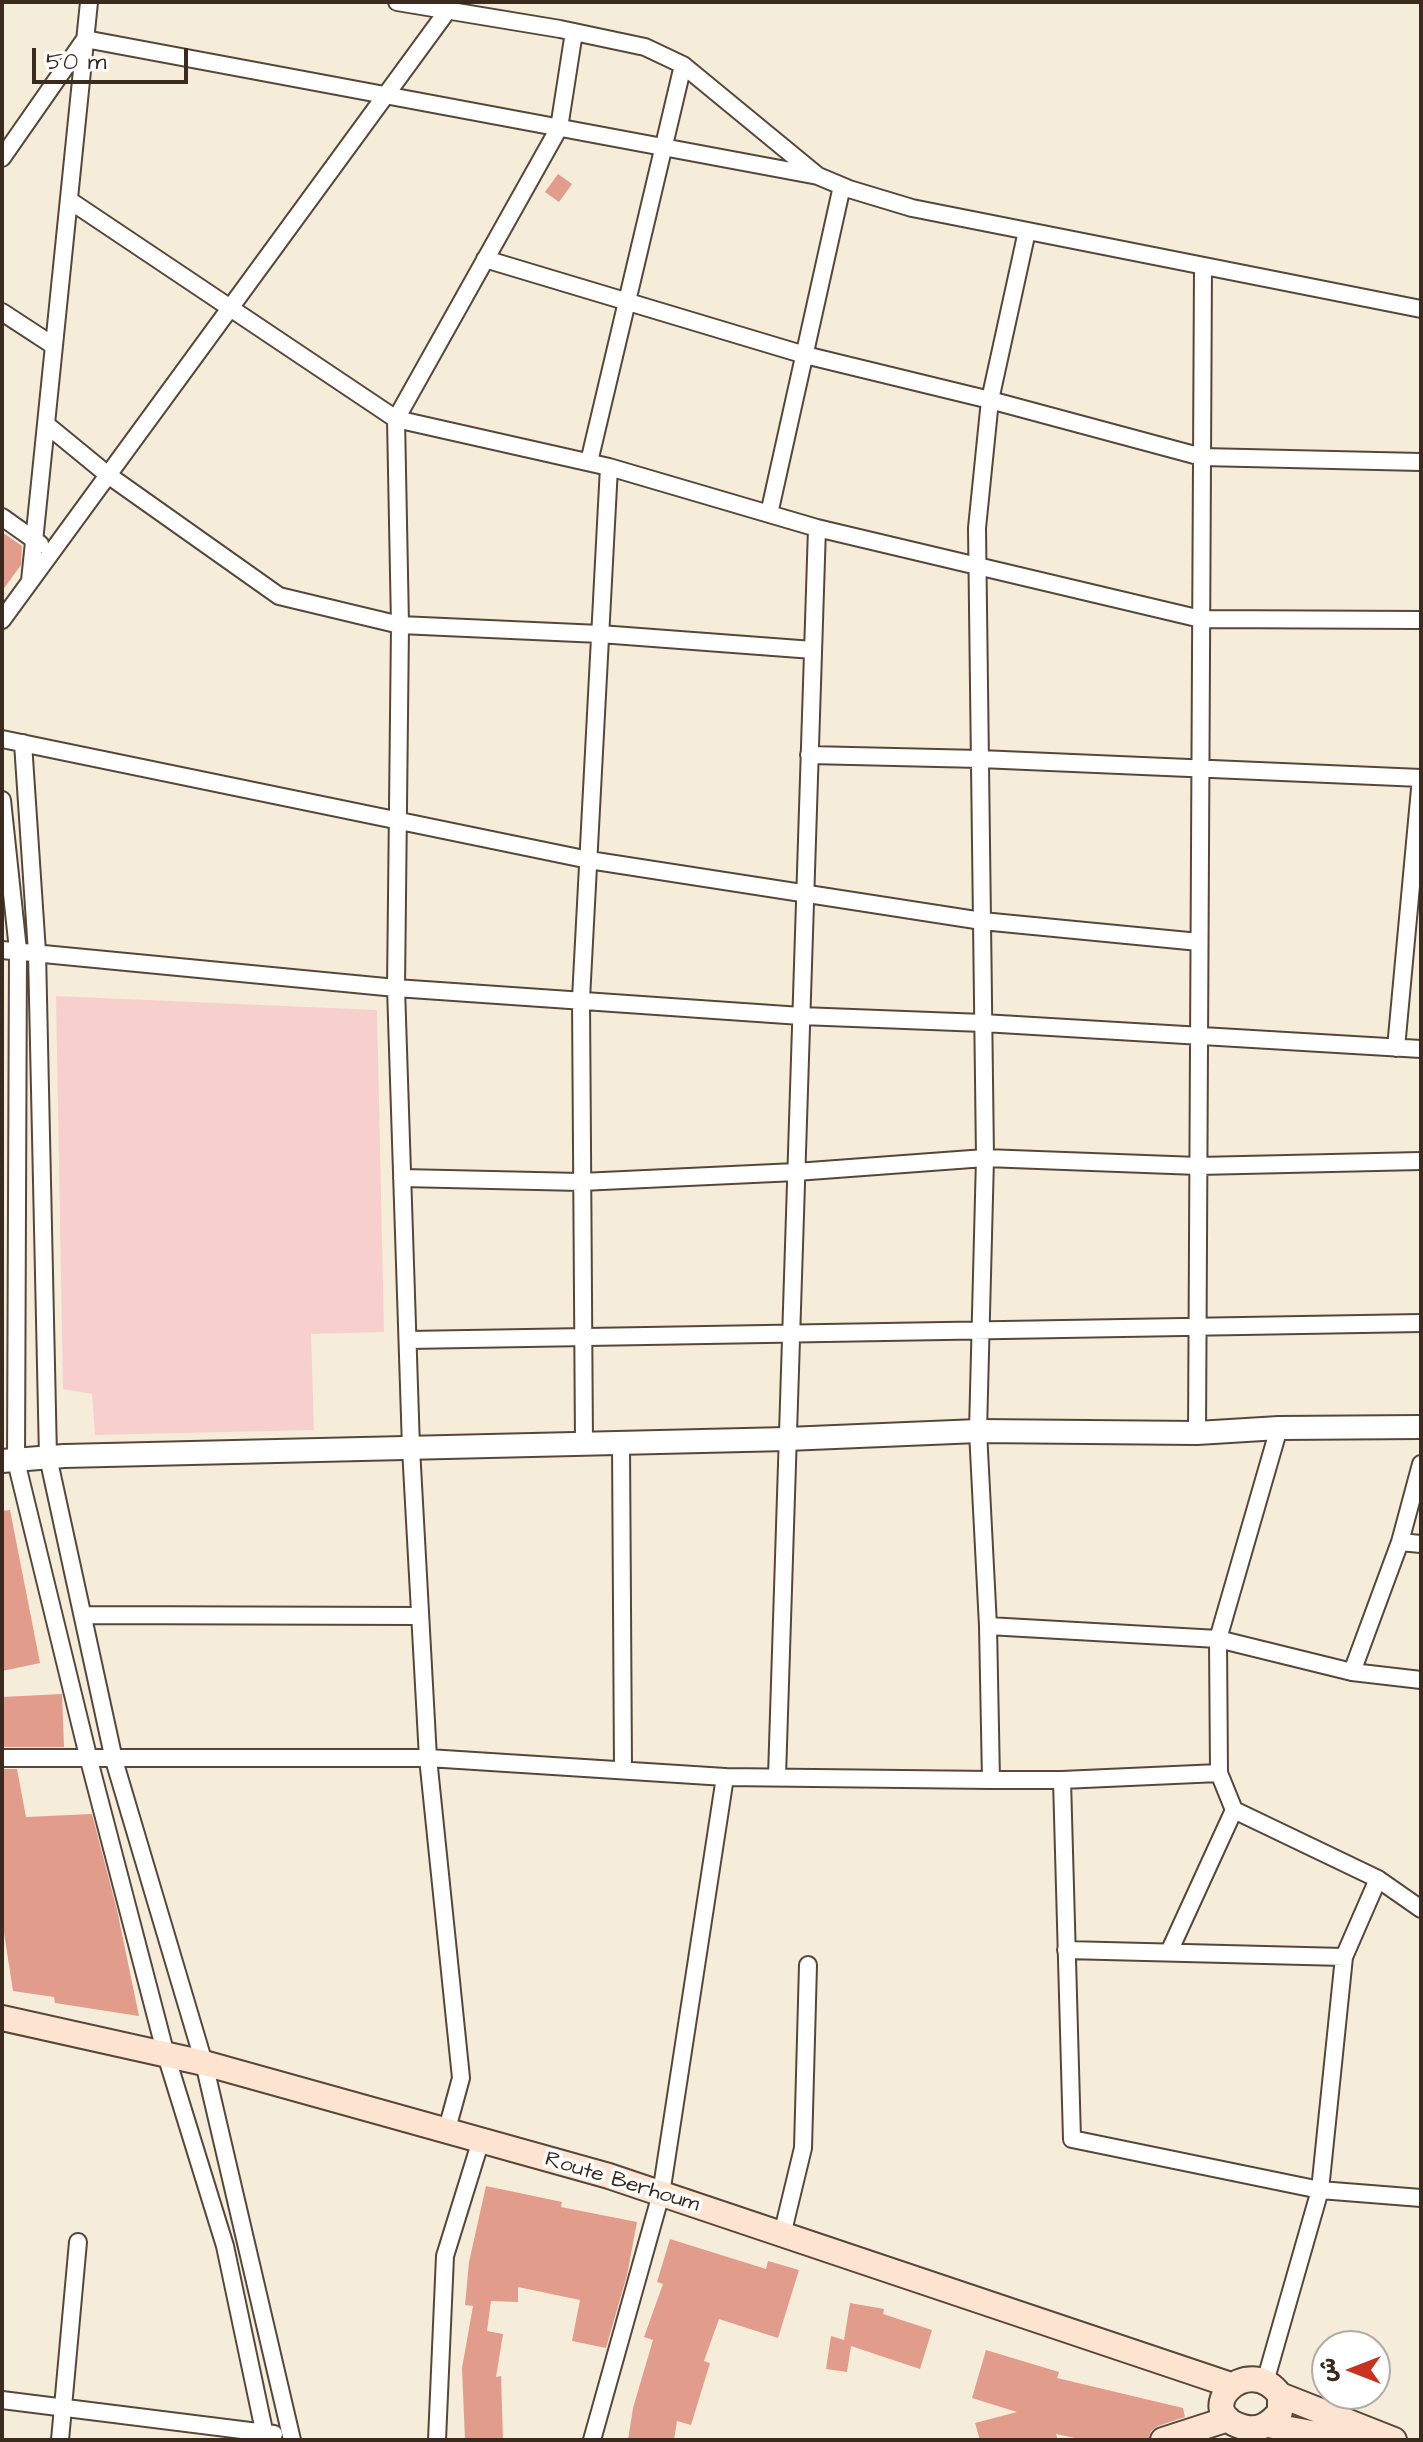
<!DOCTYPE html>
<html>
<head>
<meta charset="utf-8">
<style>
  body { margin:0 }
  #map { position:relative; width:1423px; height:2442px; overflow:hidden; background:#f5edd9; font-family:"Architects Daughter","Playpen Sans Arabic",sans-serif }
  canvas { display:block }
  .frame { position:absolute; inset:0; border:4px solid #3b2a1e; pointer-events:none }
  .north { position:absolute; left:1311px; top:2330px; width:80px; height:80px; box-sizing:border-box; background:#fff; border:2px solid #b1aaa5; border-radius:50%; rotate:270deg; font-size:22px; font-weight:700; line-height:32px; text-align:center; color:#3b2a1e }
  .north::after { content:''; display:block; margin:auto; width:28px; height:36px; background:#c8321e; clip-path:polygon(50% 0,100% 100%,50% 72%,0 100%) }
  .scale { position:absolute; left:32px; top:48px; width:156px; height:36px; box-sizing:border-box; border:4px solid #3b2a1e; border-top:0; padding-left:10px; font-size:24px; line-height:28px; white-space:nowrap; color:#3b2a1e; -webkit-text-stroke:6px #fff; paint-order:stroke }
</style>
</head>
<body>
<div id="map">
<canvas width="1423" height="2442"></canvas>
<div class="frame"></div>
<div class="north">ش</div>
<div class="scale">50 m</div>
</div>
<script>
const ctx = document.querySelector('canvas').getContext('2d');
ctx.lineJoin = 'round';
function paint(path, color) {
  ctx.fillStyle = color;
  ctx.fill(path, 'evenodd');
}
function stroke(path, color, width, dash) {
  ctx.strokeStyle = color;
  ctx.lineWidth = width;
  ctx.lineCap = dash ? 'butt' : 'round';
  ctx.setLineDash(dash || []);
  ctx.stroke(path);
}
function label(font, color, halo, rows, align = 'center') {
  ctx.font = font + ' "Architects Daughter",sans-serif';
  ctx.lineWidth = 7;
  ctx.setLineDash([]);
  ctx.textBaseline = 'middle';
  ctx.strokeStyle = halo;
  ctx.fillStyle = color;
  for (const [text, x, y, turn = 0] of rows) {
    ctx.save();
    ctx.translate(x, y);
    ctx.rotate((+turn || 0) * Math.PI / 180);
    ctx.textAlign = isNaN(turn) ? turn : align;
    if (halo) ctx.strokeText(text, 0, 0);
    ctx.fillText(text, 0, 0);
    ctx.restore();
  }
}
const built = new Path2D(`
  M56,996L377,1010L384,1332L311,1334L314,1430L95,1435L92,1394L63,1389Z`);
const building = new Path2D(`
  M558,174L572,184L559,202L545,192Z
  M2,532L22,546L21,565L2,591Z
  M10,1510L40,1663L2,1671V1511Z
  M62,1694L64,1747H2V1697Z
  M2,1769H17L26,1817L92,1814L117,1910L139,2016L55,2003L54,1997L13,1991L2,1920Z
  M486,2186L562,2202L561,2207L637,2222L627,2275L606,2348L572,2341L580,2300L518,2287V2302L491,2301L487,2331L503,2334L496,2377L501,2376L503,2440H465L462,2368L473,2306L465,2305L469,2262Z
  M670,2239L766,2269L768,2261L799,2270L778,2338L719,2319L704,2361L710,2363L691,2425L677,2421L674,2440H628L633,2408L653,2340L644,2337L663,2284L657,2282Z
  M850,2303L884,2309L883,2314L932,2330L920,2369L851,2346L847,2372L826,2369L831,2336L844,2340Z
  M986,2350L1059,2372L1057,2378L1183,2408L1185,2417L1158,2426L1151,2431L1148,2440H1084L1056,2434L1058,2440H980L975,2423L1017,2412L972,2398Z`);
const minor = new Path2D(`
  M397,2L560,29L645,47L683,65L818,176L849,189L912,208L1421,309
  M2,158L85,39L818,176
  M69,200L396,419L609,467L817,528L1201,619L1421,620
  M1027,231L990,400L977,528L985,1158L978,1431L988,1626L1218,1639L1352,1672L1421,1680
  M485,259L805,355L990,400L1202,457L1421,462
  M2,312L54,346
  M47,425L108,475L279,596L400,625L600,634L813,650
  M589,462L683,65
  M769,514L842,186
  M2,517L40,544
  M30,581L89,2
  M2,620L448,10
  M2,739L589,860L982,921L1199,942
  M23,743L37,952L48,1457L114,1760L204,2063L292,2440
  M809,755L980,759L1421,778
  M2,800L18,950L16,1461L89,1760L166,2055L225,2246L266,2440
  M2,950L396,988L801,1016L983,1023L1421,1049
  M1396,1048L1421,778
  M402,1178L581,1182L796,1172L985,1158L1198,1166L1421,1161
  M408,1340L1421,1323
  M1197,1433L1203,266
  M621,1443L623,1769
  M584,1444L581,999L609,467
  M1400,1542L1421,1544
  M83,1615L420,1616
  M988,1626L991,1780
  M1352,1672L1400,1542L1421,1464
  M2,1758H428L725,1777L991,1780H1062L1219,1773L1218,1639L1279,1428
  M1219,1773L1234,1810L1378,1879L1421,1909
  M777,1776L817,528
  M1062,1780L1072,2139L1320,2190L1421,2198
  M1066,1950L1344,1957
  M1169,1952L1234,1810
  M447,2129L461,2078L428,1758L411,1448L396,988L400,625L396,419L559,128L574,32
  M782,2235L803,2148L808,1965
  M1265,2382L1320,2190L1344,1957L1378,1879
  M2,2400L274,2434
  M60,2440L78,2242
  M437,2440L445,2256L481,2140
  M592,2440L661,2194L725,1777`);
const tertiary = new Path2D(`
  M2,1461L64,1456L787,1439L978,1431L1197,1433L1279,1428L1421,1427`);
const secondary = new Path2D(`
  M2,2018L204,2063L609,2176L1231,2385
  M1280,2395V2412C1270,2423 1260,2432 1243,2427C1190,2412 1247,2351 1280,2395L1394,2440
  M1268,2425L1349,2440
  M1163,2440L1228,2419`);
const streetNames = [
  ["Route Berhoum",622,2183,17]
];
paint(built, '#f7d0ce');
paint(building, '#e19c8b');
stroke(minor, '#57473a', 20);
stroke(tertiary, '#57473a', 26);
stroke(secondary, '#57473a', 28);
stroke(minor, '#fff', 16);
stroke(tertiary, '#fff', 22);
stroke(secondary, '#fde4d1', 24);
label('22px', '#3b2a1e', '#fff', streetNames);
</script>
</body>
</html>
